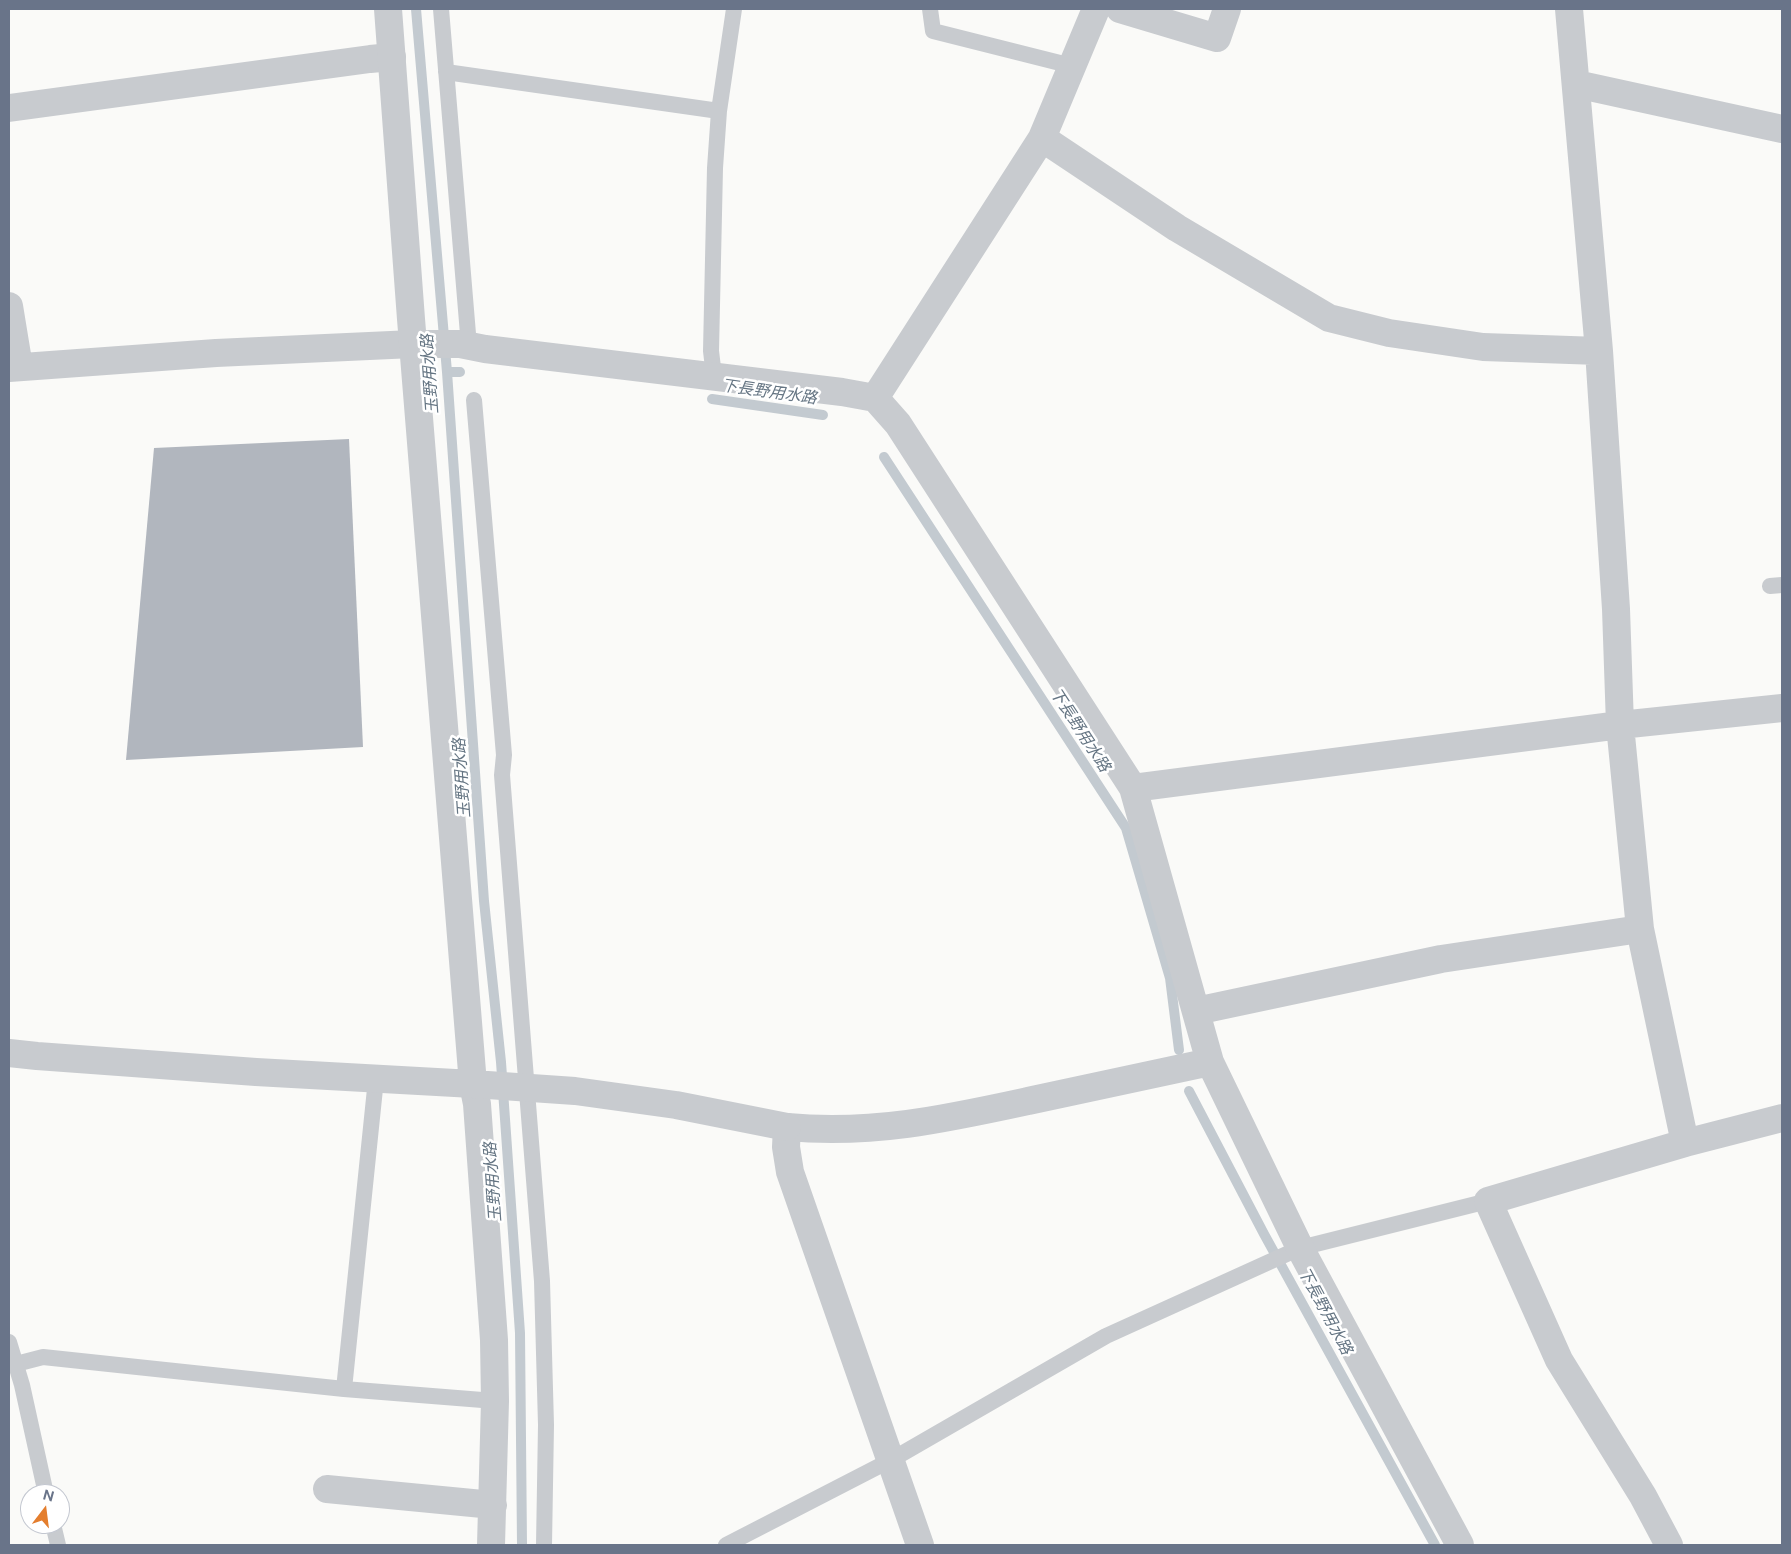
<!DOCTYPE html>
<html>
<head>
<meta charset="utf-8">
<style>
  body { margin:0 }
  #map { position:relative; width:1791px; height:1554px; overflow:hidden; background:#fafaf8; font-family:"Public Sans",sans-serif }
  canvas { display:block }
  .frame { position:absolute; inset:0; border:10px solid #697489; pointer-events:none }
  .north { position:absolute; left:20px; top:1484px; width:50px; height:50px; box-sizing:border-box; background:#fff; border:1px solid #c3c7d0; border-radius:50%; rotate:15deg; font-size:14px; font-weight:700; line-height:20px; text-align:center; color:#697489 }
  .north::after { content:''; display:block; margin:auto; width:18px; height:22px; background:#e47e2e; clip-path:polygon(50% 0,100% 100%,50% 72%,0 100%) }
</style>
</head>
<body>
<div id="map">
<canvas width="1791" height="1554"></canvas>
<div class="frame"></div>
<div class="north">N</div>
</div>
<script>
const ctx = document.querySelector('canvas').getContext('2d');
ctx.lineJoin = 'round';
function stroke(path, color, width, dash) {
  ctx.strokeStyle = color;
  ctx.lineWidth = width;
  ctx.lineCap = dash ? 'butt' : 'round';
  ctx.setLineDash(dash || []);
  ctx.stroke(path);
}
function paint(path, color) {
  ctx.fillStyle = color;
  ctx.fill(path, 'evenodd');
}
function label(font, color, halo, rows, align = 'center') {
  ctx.font = font + ' "Public Sans","Noto Sans JP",sans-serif';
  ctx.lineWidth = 5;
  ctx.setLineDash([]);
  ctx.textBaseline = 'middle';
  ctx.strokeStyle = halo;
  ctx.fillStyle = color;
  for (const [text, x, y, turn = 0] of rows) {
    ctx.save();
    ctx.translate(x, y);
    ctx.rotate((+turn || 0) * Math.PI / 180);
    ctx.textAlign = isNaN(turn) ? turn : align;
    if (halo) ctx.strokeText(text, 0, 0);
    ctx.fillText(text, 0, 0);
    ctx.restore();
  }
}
const stream = new Path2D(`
  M416,9L447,372L484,901L501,1062L520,1333L522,1545
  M447,372H460
  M712,399L823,415
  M884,457L1126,828L1170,978L1179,1050
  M1189,1091L1264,1234L1435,1545`);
const building = new Path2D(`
  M349,439L363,747L126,760L154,448Z`);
const service = new Path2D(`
  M441,9L469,346
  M930,9L933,31L1072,66
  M446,72L719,111
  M714,376L711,351L715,168L719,111L734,9
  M474,400L504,755L502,775L542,1281L546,1425L544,1545
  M1770,586L1782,585
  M9,1342L22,1385L46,1494
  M16,1364L43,1357L344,1389L495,1401
  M344,1389L376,1079
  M53,1524L58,1545
  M726,1545L891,1460L1106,1336L1300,1248L1488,1201`);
const minor = new Path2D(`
  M1120,9L1217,38L1227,9
  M1569,9L1599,351
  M1576,84L1782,129
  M9,108L370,59L392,57
  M1042,138L1177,228L1329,318L1389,333L1483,347L1599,351L1616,609L1620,725L1640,929
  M9,306L19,367
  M9,368L216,353L413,344H460L485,349L842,392L875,398L898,424L1133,788L1210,1062L1300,1248L1460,1545
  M875,398L1042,138L1096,9
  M1133,788L1620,725L1782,708
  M1196,1011L1441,959L1640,929L1685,1143
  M473,1084L477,1104L494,1340L495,1401L491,1545
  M327,1489L493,1505
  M920,1545L790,1172L786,1147L787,1127C872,1135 945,1119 1028,1101C1088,1088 1149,1075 1210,1062
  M1669,1545L1643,1496L1559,1360L1488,1201L1685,1143L1782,1118`);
const tertiary = new Path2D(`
  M388,9L411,319L473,1084
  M9,1053L37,1056L256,1072L473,1084L575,1091L676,1105L787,1127`);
const waterNames = [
  ["玉野用水路",430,374,-94],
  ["下長野用水路",769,392,8],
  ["下長野用水路",1080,730,57],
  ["玉野用水路",462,778,-94],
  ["玉野用水路",493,1182,-94],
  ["下長野用水路",1325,1311,62]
];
stroke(stream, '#c3cad0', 10);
paint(building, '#b1b6be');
stroke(service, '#c8cbcf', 16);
stroke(minor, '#c8cbcf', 28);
stroke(tertiary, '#c8cbcf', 28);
label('italic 16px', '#657583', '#fff', waterNames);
</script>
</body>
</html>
